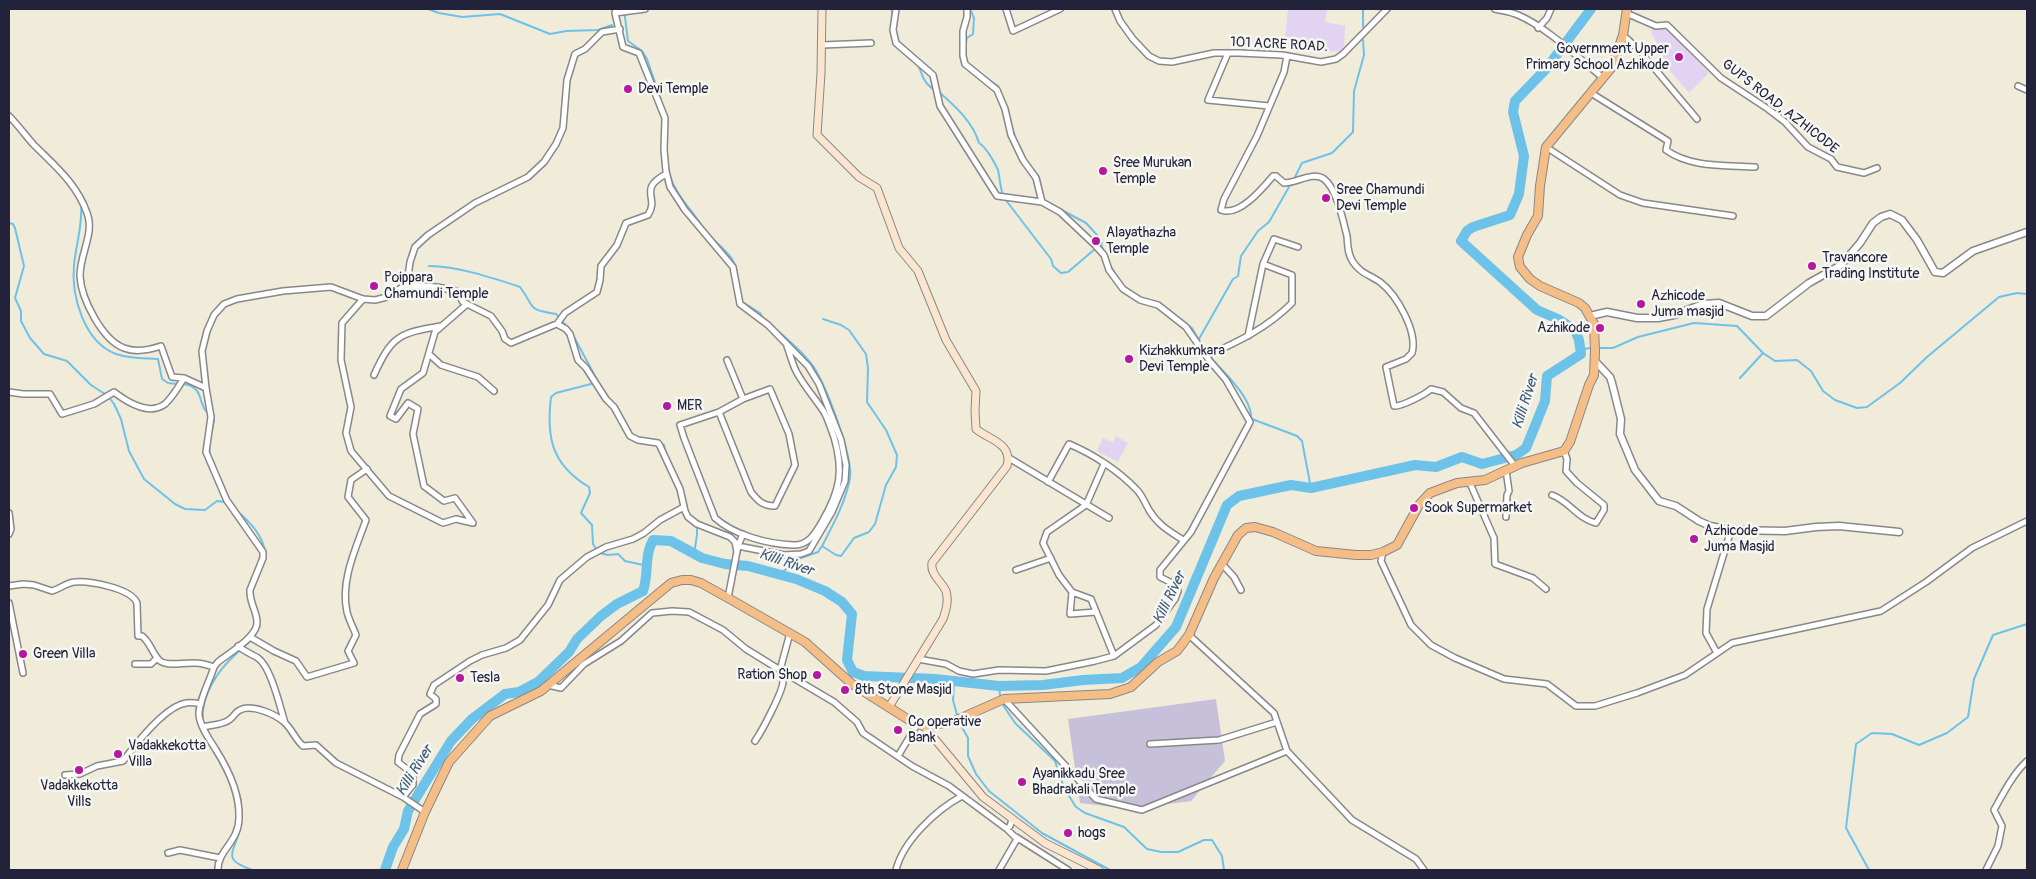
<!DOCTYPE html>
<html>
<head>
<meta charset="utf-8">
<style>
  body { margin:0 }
  #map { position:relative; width:2036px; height:879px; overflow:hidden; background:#f0ecd9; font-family:Pangolin,sans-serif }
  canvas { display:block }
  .frame { position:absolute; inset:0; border:10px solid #22223b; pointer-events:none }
</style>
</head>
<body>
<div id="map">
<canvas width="2036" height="879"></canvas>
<div class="frame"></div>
</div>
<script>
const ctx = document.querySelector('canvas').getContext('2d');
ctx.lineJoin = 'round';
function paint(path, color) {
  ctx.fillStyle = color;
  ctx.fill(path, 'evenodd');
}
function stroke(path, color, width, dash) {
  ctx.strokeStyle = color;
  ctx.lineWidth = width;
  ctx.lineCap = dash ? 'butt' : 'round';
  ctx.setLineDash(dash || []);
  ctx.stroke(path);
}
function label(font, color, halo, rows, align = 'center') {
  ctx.font = font + ' Pangolin,sans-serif';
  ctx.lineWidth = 5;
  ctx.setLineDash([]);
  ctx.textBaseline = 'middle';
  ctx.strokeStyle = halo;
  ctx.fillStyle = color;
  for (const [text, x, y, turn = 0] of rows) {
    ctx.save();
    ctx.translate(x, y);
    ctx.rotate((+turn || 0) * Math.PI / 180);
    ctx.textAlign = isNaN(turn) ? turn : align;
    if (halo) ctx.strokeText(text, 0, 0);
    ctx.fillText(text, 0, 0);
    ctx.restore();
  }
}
const built = new Path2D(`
  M1288,9L1327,10L1325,22L1345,26L1344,52L1284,47Z
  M1652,28H1666L1709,73L1689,93L1666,66L1660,49L1651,32Z
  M1116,436L1128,443L1118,462L1097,451L1103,438L1113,442Z`);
const industrial = new Path2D(`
  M1216,699L1225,761L1191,801L1130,809L1080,803L1068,719Z`);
const stream = new Path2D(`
  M428,9L439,13L462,17L500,14L550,34L566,31L598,30L612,25
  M624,9L628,41L642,51L647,59L661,100
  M892,9V19
  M1363,27V9
  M897,40L915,57
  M965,47L967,38L973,34L974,18L970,9
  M918,64C922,75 924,84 935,90
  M982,75L998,86L1006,107
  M939,92C955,106 973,122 979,143C986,147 995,163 998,170C1000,179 1000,187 1003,195
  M1011,124L1017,143
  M667,137V126
  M1026,160L1039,177L1041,188
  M670,176C676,195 691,209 702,226
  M1295,177L1302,163L1332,153L1353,132L1354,91L1364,55L1363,40
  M1043,198L1045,201L1086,223L1097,235L1105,254
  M1005,199L1051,259L1053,266L1061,273L1068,272L1102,243
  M81,204C83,224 76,244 74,265C71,296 84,342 116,354C131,359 144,358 158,359L162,379L168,383L178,384
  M9,223L13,224L15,228L24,266L15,298L21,311V321L30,338L44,354L67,361L91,385L108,396L114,404L121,419L129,451L144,479L175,504L185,509L205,510L217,501L226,502
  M715,241C726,252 738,260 737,278
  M1110,265L1118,278
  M429,266C457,266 493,278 520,287C536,308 525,309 556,314L569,329
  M741,301L760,313L764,320
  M1182,321L1192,328L1203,348
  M778,331C791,342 806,355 815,369C827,389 853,456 850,478C846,501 833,525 822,546
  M573,335L595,376L591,384L556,393L551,397C546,438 552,465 589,487L590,493L581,513L592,525L593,544L596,549
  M1199,339L1233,279L1238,276L1241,256L1258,231L1269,222L1289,187
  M1580,342L1585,349L1590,348
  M1600,348H1613L1638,337L1694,323L1737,326L1763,353L1740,378
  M1763,353L1775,361L1797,360L1811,371L1823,391L1835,400L1857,408L1867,407L1900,383L1927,357L1999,297L2017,293L2027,294
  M1209,356C1225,374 1266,408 1246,434
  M595,376L601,387
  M183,384C204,387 198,402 206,411C208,414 211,414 214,416V421L210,438
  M1252,419L1297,436L1302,441L1311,488
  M659,442L664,445L667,458
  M209,445L210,456
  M683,492L686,504
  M237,511C250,522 264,536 265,554
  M600,553L608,555L618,554L625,561L648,566
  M694,554L697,535V525
  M779,575L798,559L818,552L822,546L836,555L841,556L854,538L869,532L875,524L886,485L896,467L897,455L886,430L867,402L868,368L866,354L849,330L841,325L823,319
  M954,682L953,700L957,715
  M999,686L1000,696
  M1003,705L1015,723L1055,761L1064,788L1076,807L1085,813L1124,827L1147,849L1161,852H1178L1204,840H1212L1222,856L1224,870
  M203,721C200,696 219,669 236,654C245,645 255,640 258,628
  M960,724L968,738V756L976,774L989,791L1042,833L1110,870
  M215,745L232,776
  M236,787L241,800V814
  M240,829C233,855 222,859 252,870
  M1869,870L1846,828L1856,744L1872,733L1892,734L1919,745L1947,733L1968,717L1974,679L1993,635L2027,624`);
const river = new Path2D(`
  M385,870L393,847L404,829L408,811L451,741L472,719L505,694L519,692L538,682L569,652L577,639L601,616L617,604L643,591C649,574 644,556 653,540L671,541L702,558L725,564L748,566L796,579L825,591L842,602L852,614L847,660L853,672L864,676L935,679L999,686L1043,685L1083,680L1122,678L1141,667L1176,627L1227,505L1239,496L1291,485L1311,488L1415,465L1436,467L1462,457L1482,464L1516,455L1526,448L1537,421L1545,401L1547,376L1581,354L1579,340L1575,330L1558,319L1537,310L1461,241L1467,231L1473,227L1510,215L1519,194L1524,156L1513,112L1515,101L1546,69L1591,9`);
const minor = new Path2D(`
  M616,9L615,13L623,47L639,53L665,118L664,150L666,171L670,187L685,210L733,267L740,304L768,325L808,366L819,384L841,440L846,465L845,481L832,512L809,551L801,554L784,555L738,546
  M896,9L893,30L896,43L933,75L940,106L997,196L1042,202
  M1006,9L1013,31L1060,9
  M1115,9L1120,21L1133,39L1149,56L1159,61L1172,62L1214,53H1239L1282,55L1321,62L1336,59L1343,54L1387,9
  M1495,9C1503,11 1511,12 1518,15C1545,26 1580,59 1603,78
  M615,13L645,9
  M1626,13L1656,26L1667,25L1721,78L1768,109L1785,122L1808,147L1831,159L1837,167L1864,173L1877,168
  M1538,28L1547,18L1551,9
  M1623,35L1639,50L1697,119
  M822,45L871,43
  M1228,53L1208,100L1269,106
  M1287,56L1284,72L1257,136L1224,199L1221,210C1239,217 1262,189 1273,176H1276L1284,183C1297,183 1313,171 1324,179C1337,189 1343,221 1347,236C1348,245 1347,253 1353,262C1360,273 1370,275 1380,282C1397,295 1418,332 1412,353L1406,359L1386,367L1394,406C1401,407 1426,394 1431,389L1443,392L1461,408L1474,413L1515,466
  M2018,86L2027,90
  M1591,93L1668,141L1666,150C1691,168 1725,165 1755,167
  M9,116C18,125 25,135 34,145C55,166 77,184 87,213C95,233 80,253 80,276C81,298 102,340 124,348C136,353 149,350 161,346L172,377L184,378
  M1546,147L1620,195L1643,203L1733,216
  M405,285L437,287L456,291L463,302L491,316L502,331L505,339L511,343L554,325L557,324L566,329L570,334L578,360L586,368L606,399L614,407L630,436L638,440L658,443L660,446L680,489L685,511L688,517L697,524L730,537L735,542L737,552
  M363,299L342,323L341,360L351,407L346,433L351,451L389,496L443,523L456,519L473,523L455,498L444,501L424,486L413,434L418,409L408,403L396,419L390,416L401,389L423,373L435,332L467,304
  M557,324L565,313L597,292L600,280L601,266L617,245L626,223L648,215C660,197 637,190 666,174
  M1248,336L1263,264L1274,239L1298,247
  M429,354L441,365L478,377L494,391
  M1206,356C1238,342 1267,328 1292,303V275L1263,264
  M727,360L743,399L719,412L680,425L684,438L715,518C734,535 767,544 793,545C809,546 816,532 823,520C840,490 844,471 834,437C831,429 828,419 824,412C815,398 803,385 796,371C792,363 790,354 787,346
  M374,375C392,335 400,333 441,326
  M9,392L23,394H50L62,414L94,404L114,392C127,402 149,416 165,404C172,398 179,386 184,378L206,388
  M719,412L751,492C758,501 763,506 775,506L795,465L789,434L770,389L743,399
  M1009,458L1109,518
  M1506,470L1509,491L1507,495L1506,517
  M1469,481L1494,538L1495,564L1533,578L1546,589
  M1048,482L1069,444C1093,454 1119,471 1137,490C1142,495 1145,503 1149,510C1158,525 1169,531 1183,540
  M1552,495C1569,501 1578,519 1596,523L1604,510V505L1577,483L1566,471L1567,459L1564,451
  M227,501L206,452L211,417L206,388L202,351L207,331L214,315L224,304L237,299L283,291L331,287L363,299L375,300L387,297L407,284L410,262L415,247L428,235L475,203L528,177L544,162L556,144L563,128L567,80L575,54L585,49L602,32L620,29
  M9,513L11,529L9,534
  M1383,552L1381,561L1411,625L1431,645L1455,658L1504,679L1547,684L1576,706H1595L1637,693L1685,675L1732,643L1881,611L1926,582L1972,548L2027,521
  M1222,564L1234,577L1241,590
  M1016,570L1051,558
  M9,586L23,584L34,585L52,591C59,589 68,582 75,582C90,581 131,588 137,603L138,636H142C151,643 152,654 160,661C169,667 184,662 195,663C201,663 208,665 214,667
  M1072,592L1091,599L1114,656
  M728,598L738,546L743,534
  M9,603L23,673
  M1096,612L1070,614L1072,592L1059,575L1043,543L1047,532L1086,505L1104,464
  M790,633L780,670L834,702L857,722L863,733L912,766L949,786L1007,829L1010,826L1012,820
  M1189,635L1274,713L1287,751L1352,820L1416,859L1424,870
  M250,637L274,651L296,661L307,677L354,663L348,651L356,635C353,627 349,620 347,612C340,581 356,548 366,520L348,497L351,480L367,469
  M238,646C244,651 251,654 258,658C271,667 280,707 285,723
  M1717,653L1706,633L1707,609L1731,530
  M918,659L946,664L959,671L973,674L999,670L1046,671L1095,661L1114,656L1156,625L1175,599L1178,591L1176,585L1160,577V570L1191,532L1250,422L1226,380L1209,360L1186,327L1158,305L1140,300L1123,289L1109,270L1104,255L1095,245L1060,212L1042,202L1036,178L1023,160L1011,135L1005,109L997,90L965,64L963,56V31L967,17V9
  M135,664H151L157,658
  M548,685L561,688L584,664L621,641L652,613L672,611L689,612L723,630L746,649L780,670C781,674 783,679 783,682C782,693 762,731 755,741
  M1004,699L1096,799L1142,810L1287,751
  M203,727C211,725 222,725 229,720C234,717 235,712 240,710C252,704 275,714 284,722C292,729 295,739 303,746L316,745L336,763L403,797L425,812
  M1150,744L1219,740L1277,722
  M898,756L918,723
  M65,775L80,774L97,766L123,761C135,745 165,706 186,703C190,702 196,703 201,704
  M403,797L413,785V774L398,762L399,755L420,714L436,704V699L430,694L434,685L470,661L482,655L506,648L520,640L548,605L560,580L587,557L606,547L633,539L644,533L660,520L684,507
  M1016,837L1068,870
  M168,853L180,850L220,858
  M218,870C217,851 239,842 239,818C240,795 228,769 216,750C210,740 200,727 199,715C198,703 210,680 214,667L218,662C229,653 259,636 257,621C256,610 249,601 250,590L263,558V552L228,502
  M896,870C903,841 936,810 962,796
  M999,870L1017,839L1007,829
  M1986,870L1998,846L2002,826L1994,810C2004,792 2013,774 2027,761`);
const tertiary = new Path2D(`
  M1590,316L1607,312L1637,318H1658L1674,315L1703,304L1719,303L1752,316H1766L1809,283L1841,265L1860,243L1873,223L1881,217L1890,214L1902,220L1917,240L1935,272L1943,273L1973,251L2027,232
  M1595,361L1610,377L1612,383L1621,419L1620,434L1635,470L1659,501L1676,506L1699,521L1710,526L1731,530L1785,531L1816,527L1839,526L1899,532`);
const secondary = new Path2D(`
  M822,9L821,73L817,135L859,177L877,188L899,248L918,271L946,340L976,391L975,411L976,429C989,440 1013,443 1007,466L932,563C930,574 942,582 946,591C949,601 946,610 943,619L889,707
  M924,726L983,797L1045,843L1099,870`);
const primary = new Path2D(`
  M402,870L425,812L449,762L490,716L541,691L671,583L682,580H691L701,583L728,598L805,642L852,684L909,720L924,726L952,722L1004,699L1110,694L1131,687L1158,662L1177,651L1189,635L1214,578L1238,535L1246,528L1255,527L1273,532L1316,551L1356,555H1371L1383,552L1397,545L1419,505L1430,493L1457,483L1485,480L1522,463L1564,451L1570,442L1589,385L1594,375L1595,351L1594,324L1585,308L1579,303L1540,286L1530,279L1520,267L1518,257L1527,235L1538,216L1540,186L1546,147L1612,67L1623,35L1627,9`);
const markers = [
  [1679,57,5,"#b5179e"],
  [628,89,5,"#b5179e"],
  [1103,171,5,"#b5179e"],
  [1326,198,5,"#b5179e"],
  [1096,241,5,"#b5179e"],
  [1812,266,5,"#b5179e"],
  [374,286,5,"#b5179e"],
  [1641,304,5,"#b5179e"],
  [1600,328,5,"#b5179e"],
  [1129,359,5,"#b5179e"],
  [667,406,5,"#b5179e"],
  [1414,508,5,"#b5179e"],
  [1694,539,5,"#b5179e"],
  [23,654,5,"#b5179e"],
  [817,675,5,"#b5179e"],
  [460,678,5,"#b5179e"],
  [845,690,5,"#b5179e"],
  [898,730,5,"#b5179e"],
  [118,754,5,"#b5179e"],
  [79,770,5,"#b5179e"],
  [1022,782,5,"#b5179e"],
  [1068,833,5,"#b5179e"]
];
const streetNames = [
  ["101 ACRE ROAD.",1279,45,3],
  ["GUPS ROAD, AZHICODE",1780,107,38]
];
const poiNames = [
  ["Government Upper",1669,49,"right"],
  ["Primary School Azhikode",1669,65,"right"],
  ["Devi Temple",638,89],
  ["Sree Murukan",1113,163],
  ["Temple",1113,179],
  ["Sree Chamundi",1336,190],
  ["Devi Temple",1336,206],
  ["Alayathazha",1106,233],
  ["Temple",1106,249],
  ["Travancore",1822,258],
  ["Trading Institute",1822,274],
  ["Poippara",384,278],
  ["Chamundi Temple",384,294],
  ["Azhicode",1651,296],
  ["Juma masjid",1651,312],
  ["Azhikode",1590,328,"right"],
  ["Kizhakkumkara",1139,351],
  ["Devi Temple",1139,367],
  ["MER",677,406],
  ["Sook Supermarket",1424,508],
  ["Azhicode",1704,531],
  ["Juma Masjid",1704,547],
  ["Green Villa",33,654],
  ["Ration Shop",807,675,"right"],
  ["Tesla",470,678],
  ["8th Stone Masjid",855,690],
  ["Co operative",908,722],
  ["Bank",908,738],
  ["Vadakkekotta",128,746],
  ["Villa",128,762],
  ["Ayanikkadu Sree",1032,774],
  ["Bhadrakali Temple",1032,790],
  ["Vadakkekotta",79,786,"center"],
  ["Vills",79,802,"center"],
  ["hogs",1078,833]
];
const waterNames = [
  ["Killi River",1526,402,-72],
  ["Killi River",786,563,19],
  ["Killi River",1170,598,-64],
  ["Killi River",415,771,-58]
];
paint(built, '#e3d3f3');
paint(industrial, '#c6c0da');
stroke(stream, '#6dc2ea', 2);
stroke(river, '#6dc2ea', 10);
stroke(minor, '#89878a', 8);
stroke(tertiary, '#89878a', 9);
stroke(secondary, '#89878a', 9);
stroke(primary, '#89878a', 10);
stroke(minor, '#fff', 5);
stroke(tertiary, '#fff', 6);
stroke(secondary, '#fbe5cf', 7);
stroke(primary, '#f6be87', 8);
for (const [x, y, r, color] of markers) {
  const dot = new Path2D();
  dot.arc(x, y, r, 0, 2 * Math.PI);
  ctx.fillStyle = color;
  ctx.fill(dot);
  stroke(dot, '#f6f6f2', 2);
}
label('14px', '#22223b', '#f6f6f2', streetNames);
label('14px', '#22223b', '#f6f6f2', poiNames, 'left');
label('italic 15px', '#3c5a78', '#f6f6f2', waterNames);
</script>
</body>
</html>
